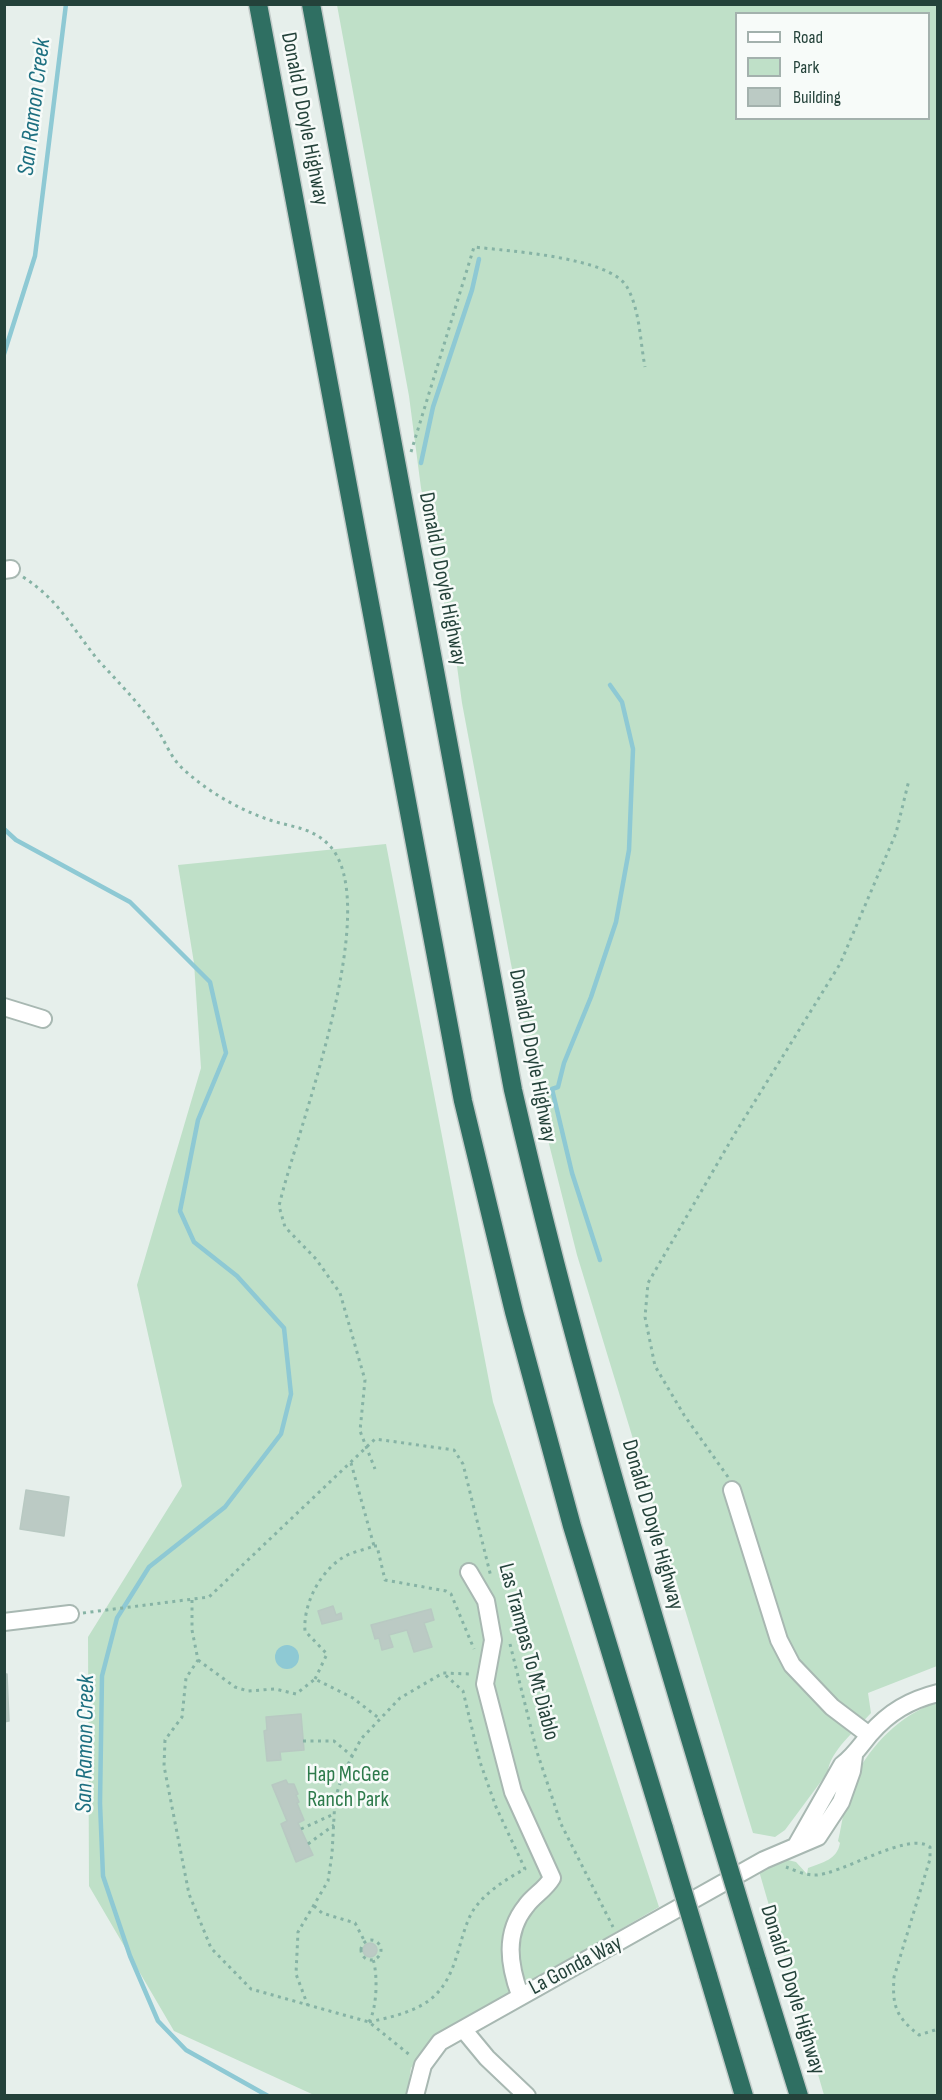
<!DOCTYPE html>
<html>
<head>
<meta charset="utf-8">
<style>
  body { margin:0 }
  #map { position:relative; width:942px; height:2100px; overflow:hidden; background:#e6efeb; font-family:"Sofia Sans Condensed",sans-serif }
  canvas { display:block }
  .frame { position:absolute; inset:0; border:6px solid #24423a; pointer-events:none }
  .legend { position:absolute; left:735px; top:12px; width:195px; height:108px; box-sizing:border-box; background:#f7fbf9; border:2px solid #a3b1ad; margin:0; padding:8px 10px; list-style:none; font-size:18px; color:#24423a }
  .legend li { display:flex; align-items:center; gap:12px; height:30px }
  .legend b { width:30px; border:2px solid #a3b1ad }
</style>
</head>
<body>
<div id="map">
<canvas width="942" height="2100"></canvas>
<div class="frame"></div>
<ul class="legend">
<li><b style="height:8px;background:#fff"></b>Road</li>
<li><b style="height:16px;background:#bfe0c8"></b>Park</li>
<li><b style="height:16px;background:#bbcac4"></b>Building</li>
</ul>
</div>
<script>
const ctx = document.querySelector('canvas').getContext('2d');
ctx.lineJoin = 'round';
function paint(path, color) {
  ctx.fillStyle = color;
  ctx.fill(path, 'evenodd');
}
function stroke(path, color, width, dash) {
  ctx.strokeStyle = color;
  ctx.lineWidth = width;
  ctx.lineCap = dash ? 'butt' : 'round';
  ctx.setLineDash(dash || []);
  ctx.stroke(path);
}
function label(font, color, halo, rows, align = 'center') {
  ctx.font = font + ' "Sofia Sans Condensed",sans-serif';
  ctx.lineWidth = 5;
  ctx.setLineDash([]);
  ctx.textBaseline = 'middle';
  ctx.strokeStyle = halo;
  ctx.fillStyle = color;
  for (const [text, x, y, turn = 0] of rows) {
    ctx.save();
    ctx.translate(x, y);
    ctx.rotate((+turn || 0) * Math.PI / 180);
    ctx.textAlign = isNaN(turn) ? turn : align;
    if (halo) ctx.strokeText(text, 0, 0);
    ctx.fillText(text, 0, 0);
    ctx.restore();
  }
}
const green = new Path2D(`
  M337,5H937V1666L868,1693L871,1713C857,1729 829,1752 828,1772L785,1830L775,1837L753,1833L577,1255L548,1140L511,964L462,703L454,644L448,623L421,488L409,396ZM736,14H928V118H736Z
  M386,844L493,1402L659,1907L445,2031L411,2068L407,2095H314L174,2031L89,1886L88,1637L182,1486L137,1285L201,1068L194,963L178,865Z
  M937,1702V2095H824L759,1871L784,1859L796,1862L807,1874L808,1868C823,1862 837,1860 840,1843L838,1841C843,1821 845,1795 854,1778C873,1743 899,1716 937,1702Z`);
const water = new Path2D(`
  M275 1657a12 12 0 1 1 24 0a12 12 0 1 1-24 0Z`);
const stream = new Path2D(`
  M4,354L35,256L66,4
  M421,463L433,407L472,290L479,259
  M4,829L16,840L130,902L210,982L226,1053L198,1120L180,1211L194,1242L237,1276L284,1328L291,1394L281,1434L225,1507L149,1567L117,1618L102,1676L100,1803L103,1876L130,1956L158,2021L186,2050L268,2096
  M600,1260L572,1173L552,1089L558,1087L564,1063L591,997L616,922L629,850L633,749L622,702L610,685`);
const building = new Path2D(`
  M26,1490L69,1497L64,1536L20,1529Z
  M333,1606L336,1615L341,1613L342,1619L322,1624L318,1611Z
  M431,1609L434,1620L424,1623L432,1647L414,1652L407,1630L389,1635L393,1647L382,1650L379,1638L375,1639L371,1625Z
  M4,1674H7L9,1721L4,1722Z
  M301,1714L304,1750L280,1752L281,1760L267,1761L264,1731L267,1730L266,1717Z
  M286,1780L288,1784H294L298,1794L296,1795L299,1802L297,1803L304,1820L298,1823L313,1855L296,1862L281,1824L287,1821L272,1785Z
  M363 1950a7 7 0 1 1 14 0a7 7 0 1 1-14 0Z`);
const path = new Path2D(`
  M411,452L474,247C508,251 610,257 627,287C640,310 640,341 645,367
  M23,577C59,600 72,628 98,660C118,682 140,704 157,729C165,741 170,756 181,767C205,790 239,810 270,820C290,827 311,827 328,844C387,902 296,1132 279,1206L285,1227L316,1259L340,1293L365,1380L360,1431L375,1469
  M728,1477L684,1415L655,1366L645,1317L648,1283L734,1135L840,964L896,833L909,780
  M374,1546H377L385,1580L446,1591L451,1594L474,1649
  M192,1600V1630L198,1660L186,1678L182,1717L165,1740L164,1766L189,1894L211,1948L251,1989L369,2022L411,2056
  M83,1613L209,1597L375,1439L454,1450L463,1464L491,1577
  M510,1644L537,1752L561,1824L613,1927
  M198,1660L235,1687L248,1691L275,1689L296,1694L315,1679L353,1698L380,1719
  M315,1679L327,1654L305,1631C303,1605 319,1573 342,1558C351,1552 364,1550 374,1546L351,1463
  M303,1741H334L352,1756
  M301,1829L334,1814
  M308,1844L334,1825
  M786,1867C794,1870 805,1875 813,1875C838,1877 908,1830 930,1847V1859L894,1977C892,2006 896,2017 919,2035L938,2029
  M314,1906L322,1913L355,1923L365,1942
  M361 1950a10 10 0 1 1 20 0a10 10 0 1 1-20 0Z
  M308,2006L296,1974L298,1932L328,1881L332,1854L335,1799L343,1774L361,1739L400,1698L443,1673L471,1674
  M369,2022C387,2018 406,2014 422,2005C460,1984 456,1937 474,1909C486,1892 506,1879 525,1869L496,1807L480,1762L463,1691L443,1673
  M369,2022C377,2008 378,1975 373,1959`);
const minor = new Path2D(`
  M4,570L11,569
  M4,1007L43,1019
  M732,1490L779,1640L792,1665L832,1707L869,1735
  M469,1572L486,1601L493,1640L485,1684L513,1792L552,1878C545,1890 534,1895 526,1906C504,1933 509,1965 520,1995
  M4,1622L70,1614
  M797,1844L842,1765C854,1756 861,1745 870,1734C889,1712 910,1700 938,1693
  M463,2029L487,2058L527,2096
  M415,2096L423,2065L440,2042L764,1860L818,1837L841,1802L852,1771L854,1756`);
const highway = new Path2D(`
  M258,4L463,1101L514,1312L572,1526L664,1828
  M311,4L513,1090C569,1334 640,1573 712,1812
  M757,1960L799,2096
  M708,1975L744,2096`);
const highwayBridge = new Path2D(`
  M712,1812L757,1960
  M664,1828L708,1975`);
const streetNames = [
  ["Donald D Doyle Highway",304,119,79],
  ["Donald D Doyle Highway",442,579,79],
  ["Donald D Doyle Highway",532,1056,79],
  ["Donald D Doyle Highway",652,1525,74],
  ["Las Trampas To Mt Diablo",528,1652,75],
  ["La Gonda Way",576,1966,-28],
  ["Donald D Doyle Highway",792,1990,73]
];
const parkNames = [
  ["Hap McGee",348,1775],
  ["Ranch Park",348,1800]
];
const waterNames = [
  ["San Ramon Creek",35,107,-83],
  ["San Ramon Creek",86,1744,-89]
];
paint(green, '#bfe0c8');
paint(water, '#8ec9d4');
stroke(stream, '#8ec9d4', 4.5);
paint(building, '#bbcac4');
stroke(building, '#b8c9c2', 1.5);
stroke(minor, '#a8b8b2', 20);
stroke(highway, '#c2cac8', 21);
stroke(path, '#86b3a5', 3, [3, 4.5]);
stroke(minor, '#fff', 16);
stroke(highway, '#2f6f62', 18);
stroke(highwayBridge, '#c2cac8', 21, []);
stroke(highwayBridge, '#2f6f62', 18);
label('22px', '#24423a', '#f7fbf9', streetNames);
label('22px', '#2d7a4b', '#f7fbf9', parkNames);
label('italic 24px', '#1c6f80', '#f7fbf9', waterNames);
</script>
</body>
</html>
